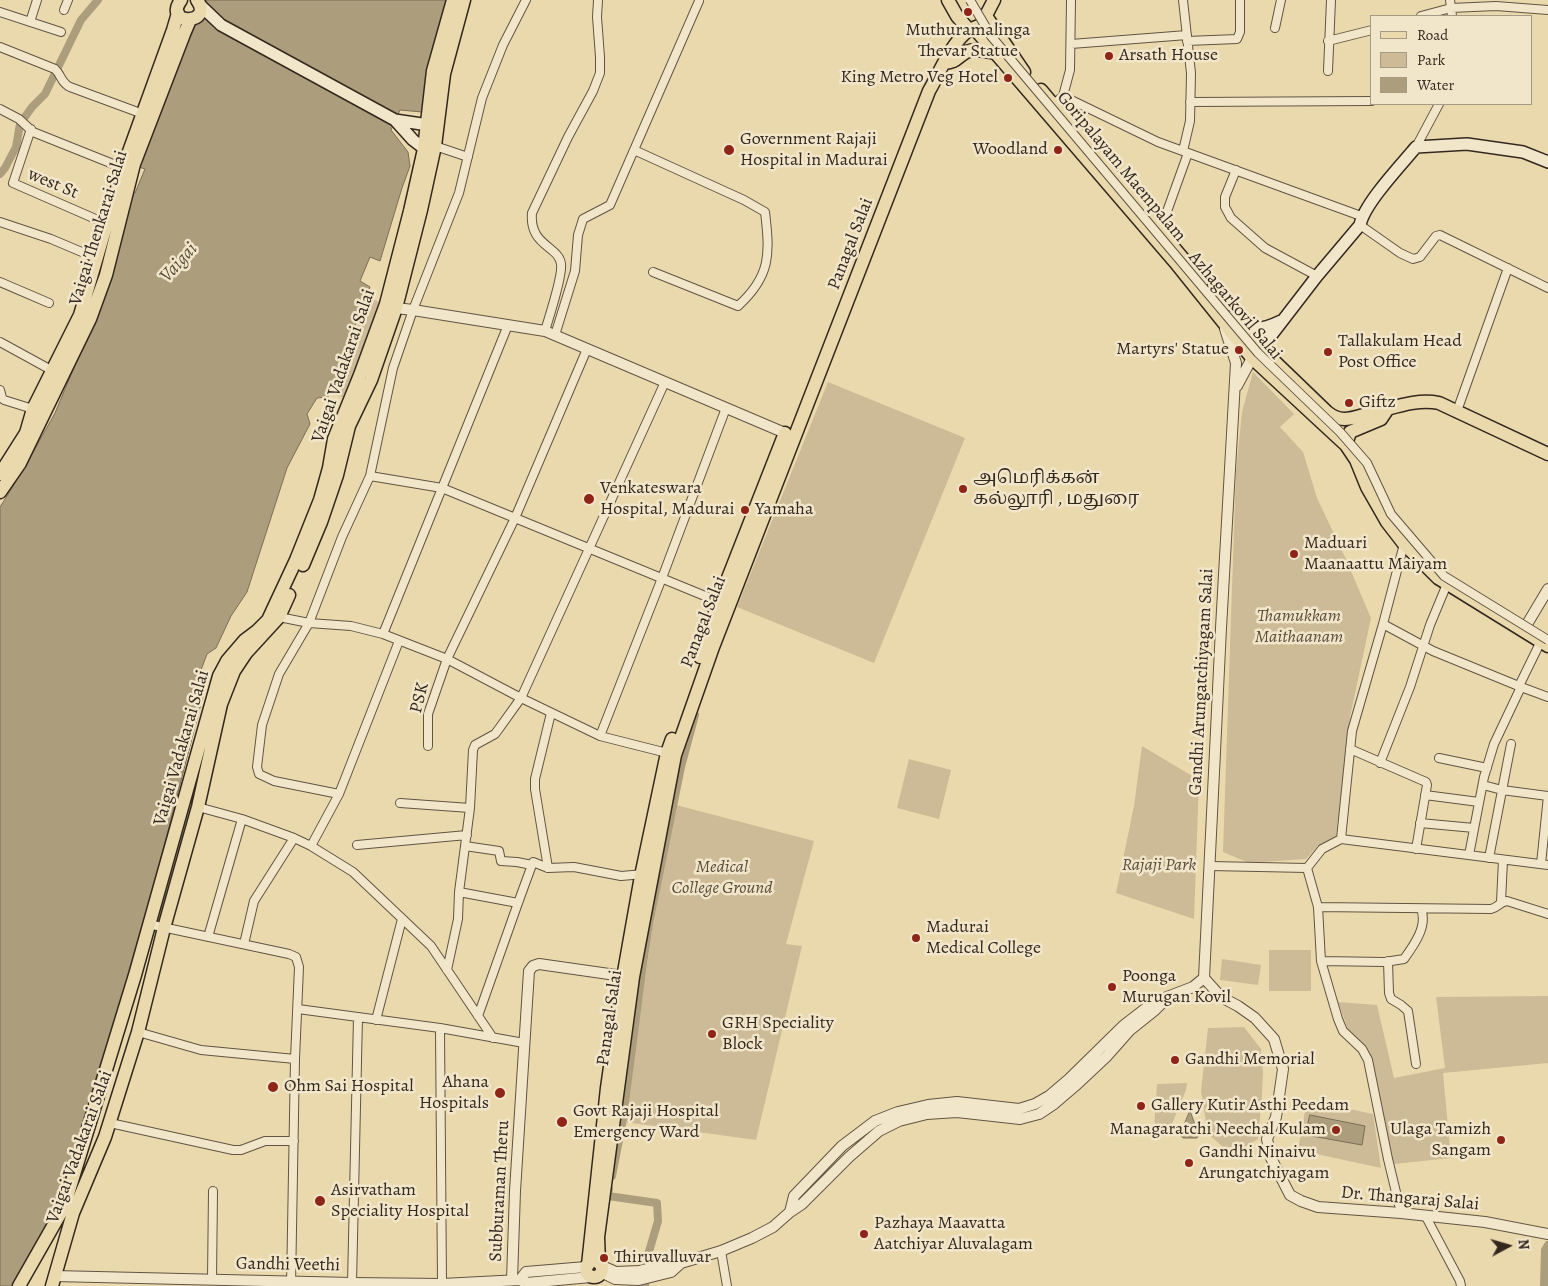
<!DOCTYPE html>
<html>
<head>
<meta charset="utf-8">
<style>
  body { margin:0 }
  #map { position:relative; width:1548px; height:1286px; overflow:hidden; background:#ebd9ae; font-family:Alegreya,serif }
  canvas { display:block }
  .legend { position:absolute; left:1370px; top:15px; width:162px; height:90px; box-sizing:border-box; background:#f2e6ca; border:1px solid #a69a85; margin:0; padding:6px 9px; list-style:none; font-size:15px; color:#33281e }
  .legend li { display:flex; align-items:center; gap:10px; height:25px }
  .legend b { width:25px; border:1px solid #a69a85 }
  .north { position:absolute; left:1483px; top:1221px; width:50px; height:50px; -webkit-text-stroke:4px #f2e6ca; paint-order:stroke; rotate:84deg; font-size:14px; font-weight:700; line-height:20px; text-align:center; color:#33281e }
  .north::after { content:''; display:block; margin:auto; width:18px; height:22px; background:#33281e; clip-path:polygon(50% 0,100% 100%,50% 72%,0 100%) }
</style>
</head>
<body>
<div id="map">
<canvas width="1548" height="1286"></canvas>
<ul class="legend">
<li><b style="height:6px;background:#ebd9ae"></b>Road</li>
<li><b style="height:14px;background:#ccbb96"></b>Park</li>
<li><b style="height:14px;background:#ac9d7d"></b>Water</li>
</ul>
<div class="north">N</div>
</div>
<script>
const ctx = document.querySelector('canvas').getContext('2d');
ctx.lineJoin = 'round';
function paint(path, color) {
  ctx.fillStyle = color;
  ctx.fill(path, 'evenodd');
}
function stroke(path, color, width, dash) {
  ctx.strokeStyle = color;
  ctx.lineWidth = width;
  ctx.lineCap = dash ? 'butt' : 'round';
  ctx.setLineDash(dash || []);
  ctx.stroke(path);
}
function label(font, color, halo, rows, align = 'center') {
  ctx.font = font + ' Alegreya,"Noto Serif Tamil",serif';
  ctx.lineWidth = 5;
  ctx.setLineDash([]);
  ctx.textBaseline = 'middle';
  ctx.strokeStyle = halo;
  ctx.fillStyle = color;
  for (const [text, x, y, turn = 0] of rows) {
    ctx.save();
    ctx.translate(x, y);
    ctx.rotate((+turn || 0) * Math.PI / 180);
    ctx.textAlign = isNaN(turn) ? turn : align;
    if (halo) ctx.strokeText(text, 0, 0);
    ctx.fillText(text, 0, 0);
    ctx.restore();
  }
}
const green = new Path2D(`
  M368,298L380,302L344,398L332,394Z
  M1253,372L1294,414L1280,427L1303,452L1317,498L1345,557L1371,618L1350,717L1336,837L1318,846L1306,859L1249,863L1223,852L1236,471L1242,412Z
  M828,382L965,438L874,663L737,607Z
  M1142,746L1199,780L1194,919L1116,893L1134,806Z
  M909,759L951,770L939,819L897,808Z
  M676,805L814,841L786,944L802,946L756,1140L625,1122L652,930Z
  M1269,950H1311V991H1269Z
  M1222,959L1261,965L1258,985L1220,980Z
  M1548,996V1063L1443,1073L1451,1158L1394,1164L1369,1051L1348,1029L1338,1002L1377,1005L1394,1078L1445,1068L1436,997Z
  M1244,1027L1261,1049L1263,1072L1262,1096L1258,1139L1245,1147H1223L1208,1134L1201,1091L1208,1028Z
  M1187,1083L1186,1090L1169,1131L1154,1130L1157,1084Z
  M1307,1100L1373,1114L1381,1168L1298,1150Z`);
const water = new Path2D(`
  M207,0H448L425,110L422,112L400,110L391,130L408,152L410,166L402,188L380,261L370,257L360,281L370,287L328,397L317,398L307,414L310,424L287,468L247,592L231,616L216,648L207,654L201,670L209,673L142,931L69,1177L53,1218L14,1286H0V507L22,472L55,413L111,279L131,191L135,193L145,169L139,167L190,34Z
  M1190,1111L1199,1135L1197,1138H1183L1180,1135Z
  M1310,1115L1365,1126L1362,1145L1306,1135Z`);
const canal = new Path2D(`
  M0,174L5,168L16,147L20,124L32,107L45,94L81,20L98,0
  M612,1176L622,1125L643,964L649,924L681,767L695,715
  M609,1189L608,1196L657,1203L658,1221L648,1255L645,1286
  M1544,1286L1545,1250L1548,1245`);
const minor = new Path2D(`
  M1450,0L1452,16
  M64,10L68,0
  M0,12L61,32
  M1421,16L1451,8L1496,6L1548,10
  M30,22L37,0
  M1275,28L1281,0
  M1187,41L1237,39L1240,32V0
  M1328,41L1372,30
  M1071,44L1187,35
  M0,47L55,69C62,76 61,83 70,87L143,114
  M1328,71L1331,0
  M1063,96L1158,142L1361,216
  M1190,102L1372,101
  M1054,104L1063,96L1070,70L1071,0
  M0,109L19,119L33,132L123,168
  M31,129L13,183L107,224
  M435,146L468,157
  M1416,147L1439,104
  M634,150L744,200L765,212C770,254 771,276 738,306L653,272
  M1183,151L1190,121L1191,73L1183,0
  M1236,170L1225,197V207L1231,218L1265,248L1317,276
  M0,222L51,239L96,258
  M1156,225L1165,217L1188,153
  M1360,225L1400,253L1413,259L1420,257L1436,236L1440,235L1548,288
  M0,282L49,303
  M545,331C549,317 563,276 561,264C559,246 529,246 532,213L568,137L593,91L600,73V57L597,17L598,0
  M555,335L575,271L578,235L583,219L610,205L699,1
  M0,342L53,371
  M0,390L2,398L4,400L33,409
  M1457,411L1508,268
  M370,476L442,488L722,603
  M1404,544L1383,624L1433,651L1521,687L1494,744L1484,777L1469,855
  M279,617L309,623L351,626L383,634L447,659L521,698L600,736L671,754
  M383,634L508,325
  M1519,686L1541,641
  M1521,687L1548,697
  M600,736L662,578L726,408
  M428,746V714L447,659L515,518L587,349
  M1350,749L1426,782L1427,785L1416,849
  M1439,758L1487,768
  M1380,763L1410,687L1430,625L1447,584
  M1483,785L1502,790L1548,796L1541,864
  M339,794L274,781L259,774L257,767L262,725L279,674L309,623L342,537L370,476L393,368L413,310L459,193L482,98L503,45L526,0
  M1425,795L1479,802
  M400,803L470,808
  M198,807L242,819L294,838L311,846L353,872L431,946L493,1038
  M1420,823L1474,828
  M1341,839L1352,731L1383,624
  M357,845L467,835
  M311,846L339,794L399,641
  M465,846L499,851L501,861L517,862L532,865
  M1489,858L1511,744
  M1210,866L1307,868L1318,907L1491,909C1498,908 1499,902 1507,901L1548,914
  M548,868L535,789V779L551,713
  M1307,868L1322,849L1341,839L1548,865
  M459,892L518,903
  M1501,902L1503,860
  M1318,907L1321,961L1338,1019L1343,1031L1362,1049L1368,1060L1388,1159L1401,1213
  M148,924L289,954L296,957L299,967L295,1059L291,1286
  M208,937L242,819
  M244,944L254,901L294,838
  M1321,961L1385,962L1404,959C1414,945 1428,926 1421,909
  M1388,961L1389,993L1391,999L1401,1005L1408,1011L1416,1064
  M447,970L458,919L459,892L470,808L473,750L475,745L495,734L498,730L521,698L665,382
  M298,1009L440,1028L524,1043
  M478,1016L518,903L533,862L548,868L574,867L621,876L644,874
  M376,1020L402,919
  M440,1028L442,1284
  M138,1032L201,1050L295,1059
  M110,1123L233,1150H241L265,1141H294
  M1425,1215L1460,1281L1461,1286
  M721,1251L727,1286
  M212,1280L213,1191
  M352,1283L358,1017`);
const tertiary = new Path2D(`
  M390,306L396,308L413,310L545,331L785,433
  M1237,386L1252,358
  M1523,631L1548,589
  M1204,978L1221,628L1236,363L1225,329
  M1204,978L1221,997L1238,1006L1255,1018L1274,1039L1283,1069L1276,1117L1267,1139L1271,1158L1290,1195L1301,1201L1318,1207L1401,1213L1485,1222L1548,1234
  M790,1212L794,1196L842,1146L875,1121L898,1112L928,1105L957,1102L1019,1109L1035,1104L1049,1096L1069,1079L1123,1026L1154,1002L1193,987L1204,978
  M600,1265L616,1272L639,1271L669,1263H681L721,1251L752,1238L773,1227L790,1212L802,1204L849,1157L879,1131L899,1121L927,1114L957,1112L1020,1119L1039,1114L1054,1104L1075,1086L1107,1056L1130,1030L1155,1010L1167,998
  M601,1272L615,1279L639,1280L671,1272L681,1263
  M54,1276L352,1283L442,1284L520,1280L526,1283L591,1277
  M512,1280L515,1191L529,971L533,966L539,964L630,977
  M520,1280L526,1272L586,1267`);
const secondary = new Path2D(`
  M200,5L221,25L395,120L413,140L430,153
  M395,120L435,126
  M1230,317C1251,331 1258,332 1281,321
  M1260,350L1317,276L1360,225C1364,204 1401,165 1416,147L1467,144L1523,152L1548,162`);
const primary = new Path2D(`
  M181,0C162,26 215,25 197,0
  M944,63C957,62 956,58 966,52C975,48 986,51 995,53
  M0,474L26,433L33,409L80,315L123,168L173,30L178,13
  M0,492L20,463L90,319L106,275L134,164L184,34L190,20
  M303,565L321,522L337,475L349,426L371,380L396,308L421,210L435,146L444,74L464,0
  M700,657L719,601L785,433
  M586 1269a8 8 0 1 1 16 0a8 8 0 1 1-16 0Z
  M599,1263L598,1237L633,977L675,755L713,647L929,91C940,72 951,43 969,30
  M588,1265L607,1088L621,989L641,876L667,753L672,739
  M19,1286L64,1207L135,975L219,676L227,661L245,640L257,631L268,620L296,560L320,500L329,468L334,439L360,375L386,304L410,211L424,149L433,71L453,0
  M52,1286L73,1213L105,1137L138,1032L164,928L198,807L221,704L234,671L246,653L279,617L289,595`);
const trunk = new Path2D(`
  M948,0L957,16L969,30L981,25L994,0
  M986,16L1024,72
  M975,29L1175,262L1252,358L1346,445L1356,460L1367,487L1387,522L1404,544L1438,578L1548,646
  M1041,90L1202,281
  M1247,335L1327,412C1332,416 1337,419 1344,419C1352,419 1360,416 1367,414C1391,409 1415,398 1439,403L1548,454
  M1346,445L1350,432L1381,419L1387,410`);
const minorBridge = new Path2D(`
  M970,0L991,36L1258,353L1340,432L1367,463L1391,514L1444,576L1548,640`);
const markers = [
  [968,12,5,"#8f2418"],
  [1109,56,5,"#8f2418"],
  [1008,78,5,"#8f2418"],
  [729,150,6,"#8f2418"],
  [1058,150,5,"#8f2418"],
  [1239,350,5,"#8f2418"],
  [1328,352,5,"#8f2418"],
  [1349,403,5,"#8f2418"],
  [963,489,5,"#8f2418"],
  [589,499,6,"#8f2418"],
  [745,510,5,"#8f2418"],
  [1294,554,5,"#8f2418"],
  [916,938,5,"#8f2418"],
  [1112,987,5,"#8f2418"],
  [712,1034,5,"#8f2418"],
  [1175,1060,5,"#8f2418"],
  [273,1087,6,"#8f2418"],
  [500,1093,6,"#8f2418"],
  [1141,1106,5,"#8f2418"],
  [562,1122,6,"#8f2418"],
  [1336,1130,5,"#8f2418"],
  [1501,1140,5,"#8f2418"],
  [1189,1163,5,"#8f2418"],
  [320,1201,6,"#8f2418"],
  [864,1234,5,"#8f2418"],
  [604,1258,5,"#8f2418"]
];
const poiNames = [
  ["Muthuramalinga",968,31,"center"],
  ["Thevar Statue",968,52,"center"],
  ["Arsath House",1119,56],
  ["King Metro Veg Hotel",998,78,"right"],
  ["Government Rajaji",740,140],
  ["Hospital in Madurai",740,161],
  ["Woodland",1048,150,"right"],
  ["Tallakulam Head",1338,342],
  ["Post Office",1338,363],
  ["Martyrs' Statue",1229,350,"right"],
  ["Giftz",1359,403],
  ["அமெரிக்கன்",973,479],
  ["கல்லூரி , மதுரை",973,500],
  ["Venkateswara",600,489],
  ["Hospital, Madurai",600,510],
  ["Yamaha",755,510],
  ["Maduari",1304,544],
  ["Maanaattu Maiyam",1304,565],
  ["Madurai",926,928],
  ["Medical College",926,949],
  ["Poonga",1122,977],
  ["Murugan Kovil",1122,998],
  ["GRH Speciality",722,1024],
  ["Block",722,1045],
  ["Gandhi Memorial",1185,1060],
  ["Ahana",489,1083,"right"],
  ["Hospitals",489,1104,"right"],
  ["Ohm Sai Hospital",284,1087],
  ["Gallery Kutir Asthi Peedam",1151,1106],
  ["Govt Rajaji Hospital",573,1112],
  ["Emergency Ward",573,1133],
  ["Managaratchi Neechal Kulam",1326,1130,"right"],
  ["Ulaga Tamizh",1491,1130,"right"],
  ["Sangam",1491,1151,"right"],
  ["Gandhi Ninaivu",1199,1153],
  ["Arungatchiyagam",1199,1174],
  ["Asirvatham",331,1191],
  ["Speciality Hospital",331,1212],
  ["Pazhaya Maavatta",874,1224],
  ["Aatchiyar Aluvalagam",874,1245],
  ["Thiruvalluvar",614,1258]
];
const streetNames = [
  ["Goripalayam Maempalam",1121,167,50],
  ["west St",53,184,23],
  ["Vaigai Thenkarai Salai",99,228,-73],
  ["Panagal Salai",851,244,-69],
  ["Azhagarkovil Salai",1235,306,50],
  ["Vaigai Vadakarai Salai",344,366,-71],
  ["Panagal Salai",704,622,-69],
  ["Gandhi Arungatchiyagam Salai",1202,682,-87],
  ["PSK",420,698,-76],
  ["Vaigai Vadakarai Salai",182,748,-74],
  ["Panagal Salai",610,1018,-82],
  ["Vaigai Vadakarai Salai",80,1147,-70],
  ["Subburaman Theru",500,1191,-87],
  ["Dr. Thangaraj Salai",1410,1199,5],
  ["Gandhi Veethi",288,1265,1]
];
const parkNames = [
  ["Thamukkam",1299,617],
  ["Maithaanam",1299,638],
  ["Rajaji Park",1159,866],
  ["Medical",722,868],
  ["College Ground",722,889]
];
const waterNames = [
  ["Vaigai",179,263,-48]
];
paint(green, '#ccbb96');
paint(water, '#ac9d7d');
stroke(water, '#7c6e57', 1);
stroke(canal, '#ac9d7d', 8);
stroke(minor, '#615442', 10);
stroke(tertiary, '#615442', 12);
stroke(secondary, '#33281e', 14);
stroke(primary, '#33281e', 15);
stroke(trunk, '#33281e', 15);
stroke(minor, '#f2e6ca', 8);
stroke(tertiary, '#f2e6ca', 10);
stroke(secondary, '#f2e6ca', 11);
stroke(primary, '#ebd9ae', 12);
stroke(trunk, '#ebd9ae', 12);
stroke(minorBridge, '#615442', 10, []);
stroke(minorBridge, '#f2e6ca', 8);
for (const [x, y, r, color] of markers) {
  const dot = new Path2D();
  dot.arc(x, y, r, 0, 2 * Math.PI);
  ctx.fillStyle = color;
  ctx.fill(dot);
  stroke(dot, '#f2e6ca', 2);
}
label('18px', '#33281e', '#f2e6ca', poiNames, 'left');
label('18px', '#33281e', '#f2e6ca', streetNames);
label('italic 18px', '#594d3c', '#f2e6ca', parkNames);
label('italic 19px', '#574b3a', '#f2e6ca', waterNames);
</script>
</body>
</html>
